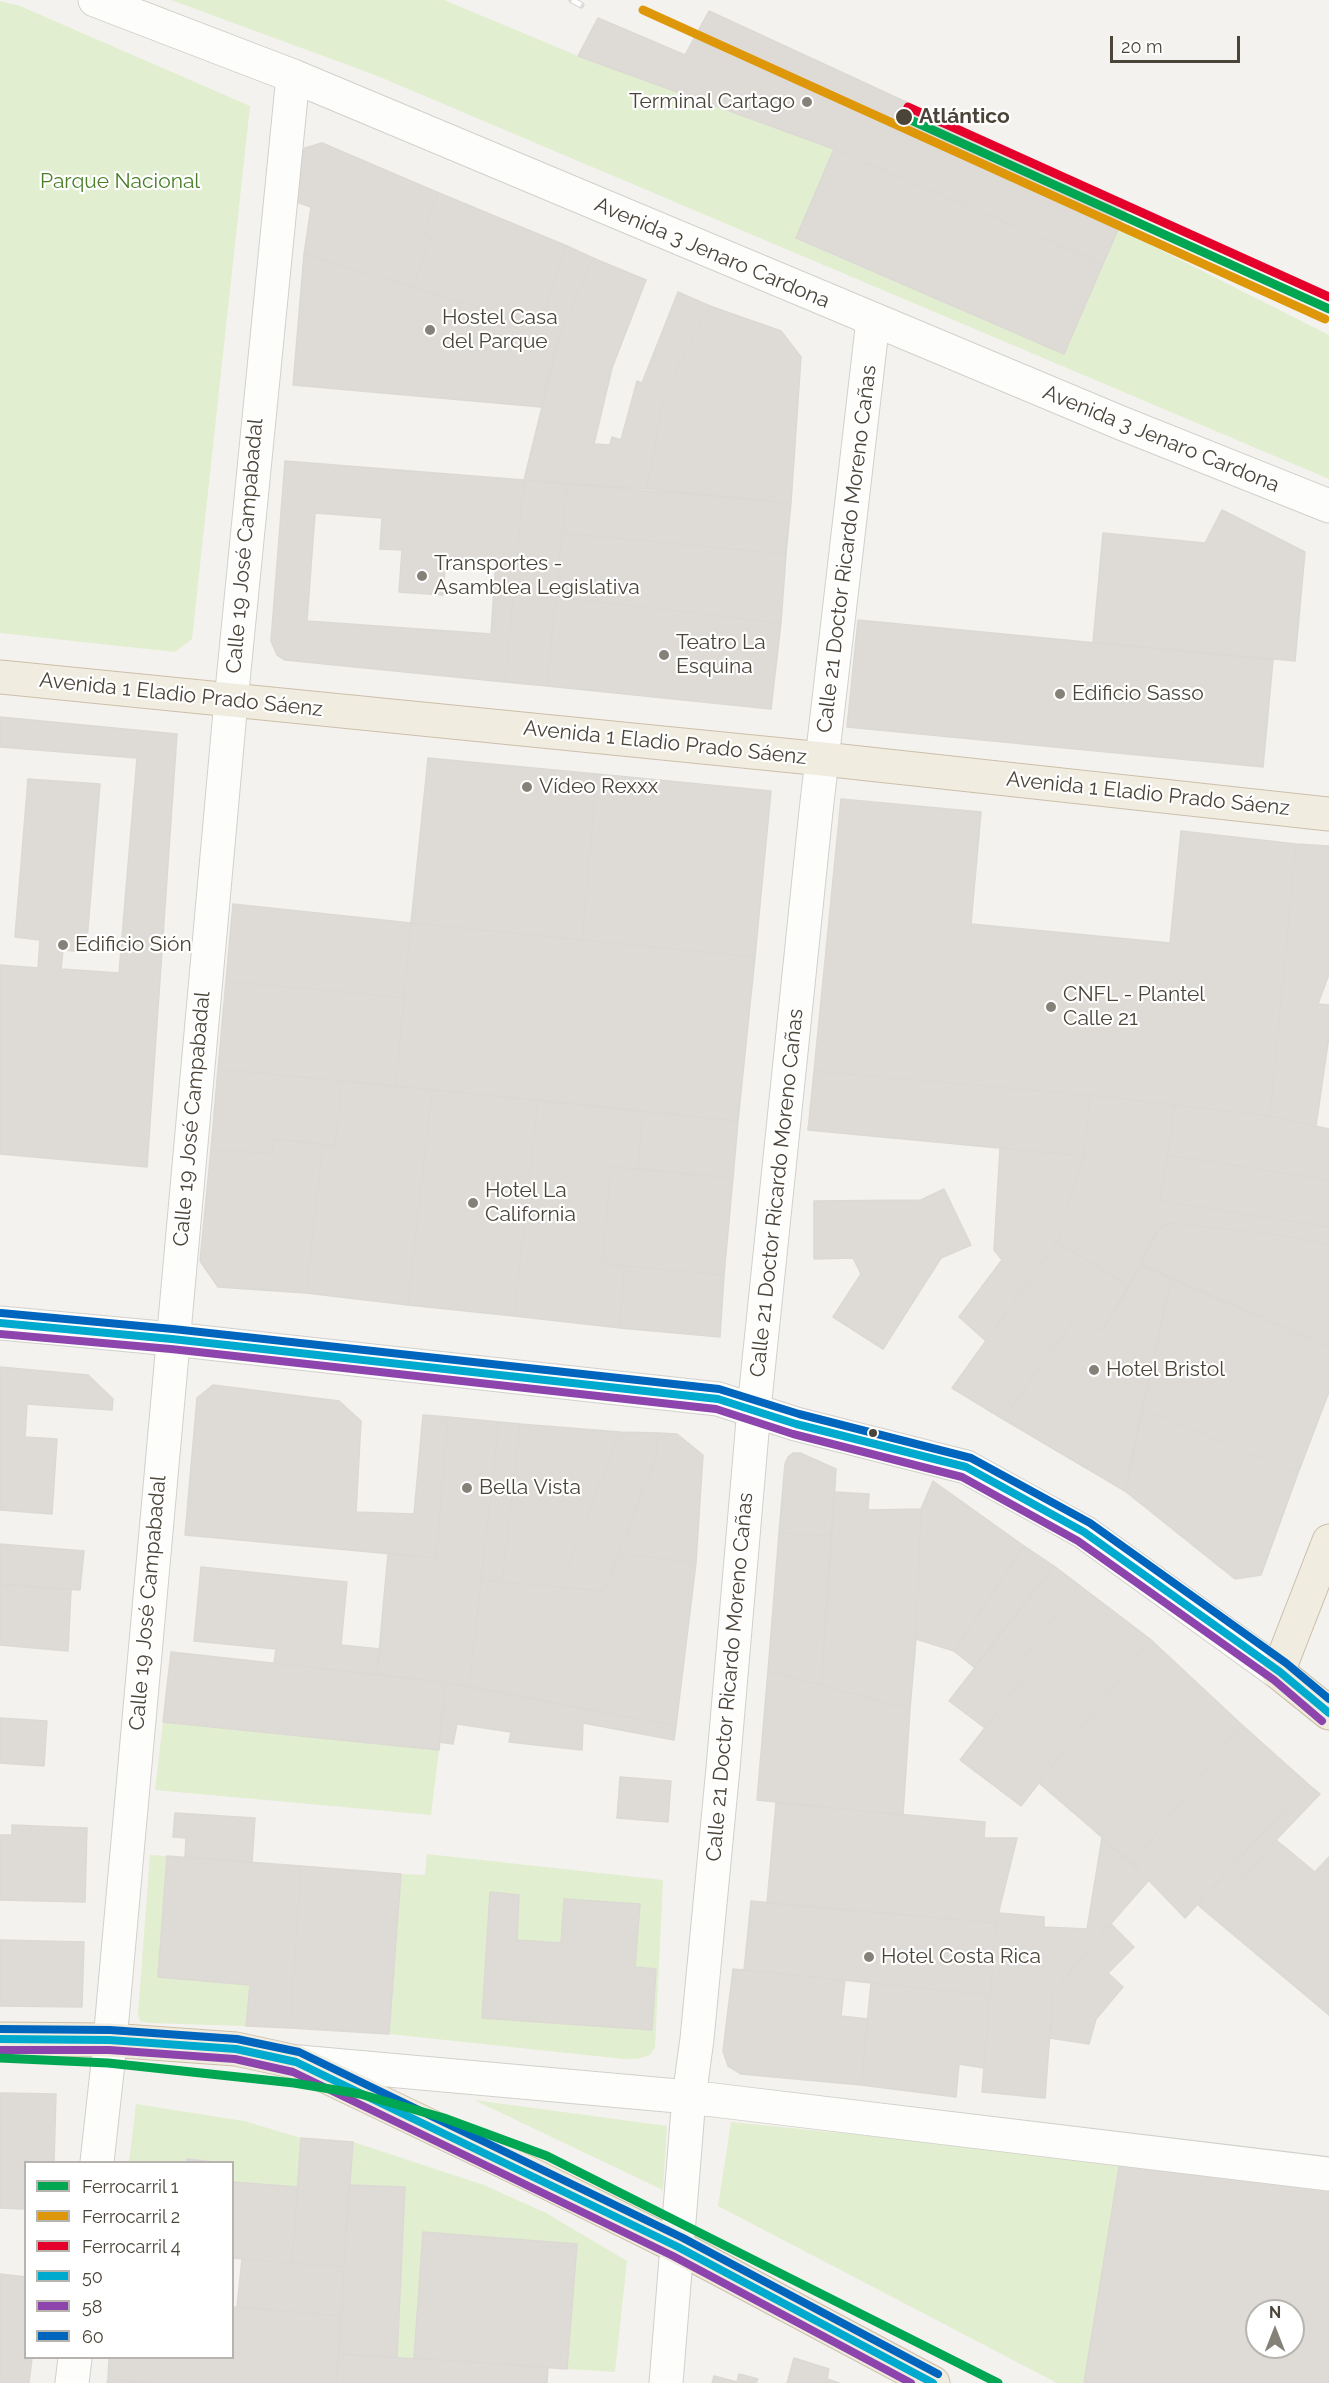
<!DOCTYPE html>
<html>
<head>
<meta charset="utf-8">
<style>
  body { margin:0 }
  #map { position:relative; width:1329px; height:2383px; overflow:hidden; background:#f4f2ee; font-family:Raleway,sans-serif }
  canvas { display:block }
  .legend { position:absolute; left:24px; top:2161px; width:210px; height:198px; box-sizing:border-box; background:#fff; border:2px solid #b7b4b0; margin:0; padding:8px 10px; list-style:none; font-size:18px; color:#4b4439 }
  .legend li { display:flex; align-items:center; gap:12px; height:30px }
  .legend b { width:30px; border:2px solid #b7b4b0 }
  .north { position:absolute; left:1245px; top:2299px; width:60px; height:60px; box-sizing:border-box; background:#fff; border:2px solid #b7b4b0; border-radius:50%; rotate:0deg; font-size:16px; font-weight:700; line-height:24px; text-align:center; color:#4b4439 }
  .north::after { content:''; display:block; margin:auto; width:21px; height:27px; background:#868178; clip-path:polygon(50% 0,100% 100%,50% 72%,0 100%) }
  .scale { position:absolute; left:1110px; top:36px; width:130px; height:27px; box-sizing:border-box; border:3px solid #4b4439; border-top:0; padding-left:8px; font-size:18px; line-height:21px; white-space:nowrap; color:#4b4439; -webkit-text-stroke:4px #fff; paint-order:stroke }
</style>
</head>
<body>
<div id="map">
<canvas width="1329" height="2383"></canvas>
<ul class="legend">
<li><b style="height:8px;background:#00a651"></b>Ferrocarril 1</li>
<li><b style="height:8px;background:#dd9709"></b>Ferrocarril 2</li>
<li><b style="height:8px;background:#e4002b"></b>Ferrocarril 4</li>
<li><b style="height:8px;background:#00a9ce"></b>50</li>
<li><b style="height:8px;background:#8e44ad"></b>58</li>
<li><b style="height:8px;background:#0065bd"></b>60</li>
</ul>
<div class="north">N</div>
<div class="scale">20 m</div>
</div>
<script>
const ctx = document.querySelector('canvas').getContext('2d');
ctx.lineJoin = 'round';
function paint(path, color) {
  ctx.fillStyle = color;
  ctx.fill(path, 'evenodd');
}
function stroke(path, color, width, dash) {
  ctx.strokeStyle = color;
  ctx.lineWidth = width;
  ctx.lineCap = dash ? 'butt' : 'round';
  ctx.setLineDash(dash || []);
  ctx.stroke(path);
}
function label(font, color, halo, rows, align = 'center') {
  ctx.font = font + ' Raleway,sans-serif';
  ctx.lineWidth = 4.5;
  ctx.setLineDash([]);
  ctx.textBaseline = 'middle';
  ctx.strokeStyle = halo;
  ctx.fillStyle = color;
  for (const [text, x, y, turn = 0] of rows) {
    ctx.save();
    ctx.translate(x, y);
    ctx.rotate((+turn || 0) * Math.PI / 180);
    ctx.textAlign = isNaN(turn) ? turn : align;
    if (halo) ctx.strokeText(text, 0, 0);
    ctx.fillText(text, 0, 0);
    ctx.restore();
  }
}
const green = new Path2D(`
  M171,0H444L578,56L834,149L796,239L1063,354L1119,229L1329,335V479L375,75Z
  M0,1L20,6L250,106L192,639L175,652L0,633Z
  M163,1722L439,1750L431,1815L155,1790Z
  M427,1854L663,1880L655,2047L650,2055L637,2059H624L389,2034L401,1874L425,1875ZM490,1893L519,1895L517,1940L561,1943L564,1899L639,1904L635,1967L656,1969L652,2029L482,2018Z
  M150,1855L167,1856L158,1977L250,1985L246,2026L148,2023L140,2021L138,2014Z
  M474,2100L667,2126L663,2190Z
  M136,2104L244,2121L301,2138L298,2187L233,2182L232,2162L187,2159L186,2162H129Z
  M731,2122L1120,2161L1084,2383H1057L718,2206Z
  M353,2142L484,2185L546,2213L627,2261L615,2372L567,2369L577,2244L423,2232L414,2358L397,2357L405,2188L349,2185Z`);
const building = new Path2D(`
  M709,11L1129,205L1103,264L834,149L578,56L598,18L685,55Z
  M322,143L439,193L422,233L432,238L412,287L304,254L311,207L293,201L297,160L305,148Z
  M834,149L1103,264L1064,354L796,238Z
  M439,193L567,246L540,326L412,287L432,238L422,233Z
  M567,246L593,258L560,334L541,407L293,385L304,254L540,326Z
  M593,258L646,280L612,368L594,444L610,445L612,437L621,440L637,381L642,383L678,292L710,306L664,394L647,489L524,480L560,334Z
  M710,306L781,331L801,357L791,503L647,489L664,394Z
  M285,461L524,480L505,682L285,660L277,655L271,641ZM315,513L382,518L380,549L402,550L399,592L443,595L446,557L496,560L491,634L307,621Z
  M524,480L567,484L547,686L505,682Z
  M567,484L791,503L786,554L562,533Z
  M1222,510L1305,552L1295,661L1093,642L1103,533L1205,543Z
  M562,533L786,554L781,623L556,597Z
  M556,597L781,623L771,709L547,686Z
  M858,620L1273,660L1263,767L847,727Z
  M0,717L177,734L147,1167L0,1154V965L38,968L40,940L15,937L28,779L100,784L86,952L63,950L61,969L119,973L137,758L0,747Z
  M428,758L597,774L582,940L411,923Z
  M597,774L771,791L755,957L582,940Z
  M841,799L981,812L971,924L1170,943L1181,831L1296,844L1270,1116L1090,1095L814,1071Z
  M1296,844L1329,846V974L1318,1004L1329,1005V1036L1316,1126L1270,1116Z
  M233,904L411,923L404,998L226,981Z
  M411,923L755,957L738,1121L396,1086Z
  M226,981L404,998L396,1086L218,1069Z
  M218,1069L342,1081L335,1146L273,1139L272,1154L211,1149Z
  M814,1071L1090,1095L1084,1156L808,1130Z
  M342,1081L432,1090L408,1305L306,1293L323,1144L335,1146Z
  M432,1090L538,1100L514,1316L408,1305Z
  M1090,1095L1175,1105L1160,1201L1329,1227V1244L1273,1234L1170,1223L1159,1229L1152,1240L1130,1286L1057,1242L1084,1156Z
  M538,1100L643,1111L638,1169L611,1167L602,1264L624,1266L620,1328L514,1316Z
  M1175,1105L1270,1116L1329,1129V1180L1167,1155Z
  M643,1111L738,1121L733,1178L638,1169Z
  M273,1139L323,1144L306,1293L218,1287L200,1261L211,1149L272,1154Z
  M1000,1148L1084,1156L1057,1242L986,1341L959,1317L1002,1260L994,1250Z
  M1167,1155L1329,1180V1227L1160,1201Z
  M611,1167L733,1178L724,1275L602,1264Z
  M944,1189L971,1245L941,1258L883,1349L833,1317L861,1274L853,1258L814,1259V1201L921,1200Z
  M1170,1223L1273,1234L1329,1244V1347L1141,1264L1159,1229Z
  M1057,1242L1130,1286L1102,1331L1078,1314L1003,1419L952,1388Z
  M1141,1264L1171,1279L1125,1491L1003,1419L1078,1314L1102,1331Z
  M624,1266L724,1275L720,1337L620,1328Z
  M1171,1279L1329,1347V1392L1298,1473L1142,1409Z
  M0,1367L88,1375L113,1399L112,1410L27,1404L25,1437L57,1439L52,1514L0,1510Z
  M213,1385L339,1401L361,1421L356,1512L414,1514L423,1415L448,1417L436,1558L185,1535L197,1398Z
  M1142,1409L1298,1473L1261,1575L1235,1579L1125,1491Z
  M448,1417L499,1422L469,1687L446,1682L377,1675L388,1553L436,1558Z
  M499,1422L520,1424L502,1582L481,1580Z
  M520,1424L620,1432L560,1587L502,1582Z
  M620,1432L658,1433L656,1457L604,1591L560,1587Z
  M658,1433L677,1434L703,1455L696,1563L619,1553L656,1457Z
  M793,1453H800L836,1469L832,1536L779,1533L785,1464L788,1457Z
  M933,1481L1024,1546L954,1651L916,1639L921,1509Z
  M834,1492L869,1494L868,1510L921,1509L916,1639L910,1709L821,1685Z
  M779,1533L832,1536L821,1685L768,1671Z
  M0,1544L84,1551L80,1590L0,1584Z
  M1024,1546L1054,1566L974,1667L954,1651Z
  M619,1553L696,1563L676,1726L469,1687L481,1580L604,1591Z
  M1054,1566L1079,1585L1012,1673L1022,1680L985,1728L949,1701Z
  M201,1567L347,1582L341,1645L380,1649L377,1675L274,1663L276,1649L194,1641Z
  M0,1584L71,1590L68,1651L0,1645Z
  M1079,1585L1150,1639L1021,1806L960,1760L1022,1680L1012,1673Z
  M1150,1639L1241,1724L1133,1864L1039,1783Z
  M171,1652L446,1682L439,1750L163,1722Z
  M768,1671L910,1709L903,1815L757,1800Z
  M446,1682L676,1726L674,1740L583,1723L582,1750L509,1742L511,1732L457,1724L453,1744L439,1742Z
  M0,1718L47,1721L44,1766L0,1763Z
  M1241,1724L1308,1784L1185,1918L1133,1864Z
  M620,1777L671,1781L668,1822L617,1818Z
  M1308,1784L1320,1794L1276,1840L1211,1916L1197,1904Z
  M776,1803L985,1822L984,1838H1017L996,1923L767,1903Z
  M175,1813L255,1818L252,1862L185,1857L186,1838L173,1837Z
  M12,1825L87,1828L85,1902L0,1900V1835H12Z
  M1102,1838L1149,1880L1079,1960L1053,1993L1045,2098L982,2092L996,1923L999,1913L1044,1917V1927L1087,1929Z
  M1276,1840L1315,1872L1329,1857V2015L1211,1916Z
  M167,1856L301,1866L290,2028L246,2026L250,1985L158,1977Z
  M301,1866L401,1874L389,2034L290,2028Z
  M490,1892L519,1895L517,1940L561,1943L564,1899L640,1904L635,1967L656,1969L652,2030L482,2018Z
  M751,1901L996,1923L990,1995L744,1970Z
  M1110,1923L1134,1947L1108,1973L1123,1987L1096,2019L1089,2044L1050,2038L1053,1993Z
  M0,1940L84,1942L82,2007L0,2006Z
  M733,1969L845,1980L841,2016L868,2019L861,2085L741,2074L728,2066L723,2051Z
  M871,1983L990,1995L984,2068L959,2064L956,2097L861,2085Z
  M0,2093L56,2094L54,2162H26V2209L0,2208Z
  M301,2138L353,2142L344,2267L292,2263Z
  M187,2159L216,2162H186Z
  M1120,2161L1329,2184V2383H1084ZM1257,2311H1293V2347H1257Z
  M232,2182L298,2187L292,2263L232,2258Z
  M349,2185L405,2187L397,2357L339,2354Z
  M423,2232L577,2244L567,2369L414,2358Z
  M242,2259L344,2267L341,2316L237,2307Z
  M0,2274L26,2277V2358H32L29,2383H0Z
  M232,2307L341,2316L336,2383H153L108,2379L109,2358H232Z
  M339,2354L548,2367L547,2383H336Z
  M794,2358L829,2369L827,2379L839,2383H787Z
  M739,2374L758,2379L756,2383H712L714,2376L737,2382Z
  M108,2379L153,2383H107Z`);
const pedestrian = new Path2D(`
  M0,1323L172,1339L718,1399L796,1424L966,1467L1084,1532L1278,1672`);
const minor = new Path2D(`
  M299,2062L689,2097L1329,2174
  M97,2162L108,2063L231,701L293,76
  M72,2383L75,2358
  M666,2383L689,2097L697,2039L723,1768L754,1409L816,811L873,320`);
const tertiary = new Path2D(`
  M95,0L293,76L1121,423L1329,506`);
const trunk = new Path2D(`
  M0,677L823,759L1329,814
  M1329,1541L1278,1672L1329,1713
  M0,2039L109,2040L236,2049L296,2062L532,2175L678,2247L933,2383`);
const rail = new Path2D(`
  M572,0L581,5`);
const bus1 = new Path2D(`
  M0,1323L172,1339L718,1399L796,1424L966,1467L1084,1532L1280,1672L1329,1713
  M0,2039L109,2040L236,2049L296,2062L678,2247L933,2383`);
const bus2 = new Path2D(`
  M0,1334L171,1349L716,1409L793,1434L962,1477L1078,1541L1274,1680L1322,1721
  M0,2050H109L235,2059L293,2072L673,2256L911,2383`);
const bus3 = new Path2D(`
  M1,1313L173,1329L719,1389L799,1414L971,1458L1090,1523L1286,1663L1329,1699
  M0,2029L110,2030L237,2039L299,2052L683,2238L938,2374`);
const rail1 = new Path2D(`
  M904,117L1329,309
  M0,2058L108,2063L294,2083L360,2094L444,2118L547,2156L998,2383`);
const rail2 = new Path2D(`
  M643,10L1325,319`);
const rail3 = new Path2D(`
  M908,107L1329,297`);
const markers = [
  [807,102,6,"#868178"],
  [904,117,9,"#4b4439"],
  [430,330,6,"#868178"],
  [422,576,6,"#868178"],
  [664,655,6,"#868178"],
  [1060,694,6,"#868178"],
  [527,787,6,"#868178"],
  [63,945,6,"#868178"],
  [1051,1007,6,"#868178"],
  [473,1203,6,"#868178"],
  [1094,1370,6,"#868178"],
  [873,1433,5,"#4b4439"],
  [467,1488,6,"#868178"],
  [869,1957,6,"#868178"]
];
const poiNames = [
  ["Terminal Cartago",795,102,"right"],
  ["Hostel Casa",442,318],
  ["del Parque",442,342],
  ["Transportes -",434,564],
  ["Asamblea Legislativa",434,588],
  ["Teatro La",676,643],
  ["Esquina",676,667],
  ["Edificio Sasso",1072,694],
  ["Vídeo Rexxx",539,787],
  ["Edificio Sión",75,945],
  ["CNFL - Plantel",1063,995],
  ["Calle 21",1063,1019],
  ["Hotel La",485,1191],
  ["California",485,1215],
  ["Hotel Bristol",1106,1370],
  ["Bella Vista",479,1488],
  ["Hotel Costa Rica",881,1957]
];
const stopNames = [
  ["Atlántico",919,117]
];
const parkNames = [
  ["Parque Nacional",120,182]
];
const streetNames = [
  ["Avenida 3 Jenaro Cardona",712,253,23],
  ["Avenida 3 Jenaro Cardona",1161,439,22],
  ["Calle 19 José Campabadal",245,546,-85],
  ["Calle 21 Doctor Ricardo Moreno Cañas",847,549,-83],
  ["Avenida 1 Eladio Prado Sáenz",181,695,6],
  ["Avenida 1 Eladio Prado Sáenz",665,743,6],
  ["Avenida 1 Eladio Prado Sáenz",1148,794,6],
  ["Calle 19 José Campabadal",192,1119,-85],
  ["Calle 21 Doctor Ricardo Moreno Cañas",777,1193,-84],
  ["Calle 19 José Campabadal",148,1603,-85],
  ["Calle 21 Doctor Ricardo Moreno Cañas",730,1677,-85]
];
paint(green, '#e1eecf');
paint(building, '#dedbd6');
stroke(building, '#dcd9d4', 1.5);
stroke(pedestrian, '#d2d0cb', 35);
stroke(minor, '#d2d0cb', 35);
stroke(tertiary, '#d2d0cb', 35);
stroke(trunk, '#ccbfa9', 35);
stroke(pedestrian, '#fdfdfc', 33);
stroke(minor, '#fdfdfc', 33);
stroke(tertiary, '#fdfdfc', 33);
stroke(trunk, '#f0ece0', 33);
stroke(rail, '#dbdbda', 7);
stroke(rail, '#fff', 4.5, [14]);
stroke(bus1, '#00a9ce', 8);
stroke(bus2, '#8e44ad', 8);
stroke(bus3, '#0065bd', 8);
stroke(rail1, '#00a651', 9);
stroke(rail2, '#dd9709', 9);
stroke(rail3, '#e4002b', 9);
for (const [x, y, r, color] of markers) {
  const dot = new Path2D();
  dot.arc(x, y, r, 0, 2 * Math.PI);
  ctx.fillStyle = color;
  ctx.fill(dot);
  stroke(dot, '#fff', 2);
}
label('21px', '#4b4439', '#fff', poiNames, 'left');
label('bold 21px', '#4b4439', '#fff', stopNames, 'left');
label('21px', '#4a7f2a', '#fff', parkNames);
label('21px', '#4b4439', '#fff', streetNames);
</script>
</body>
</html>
